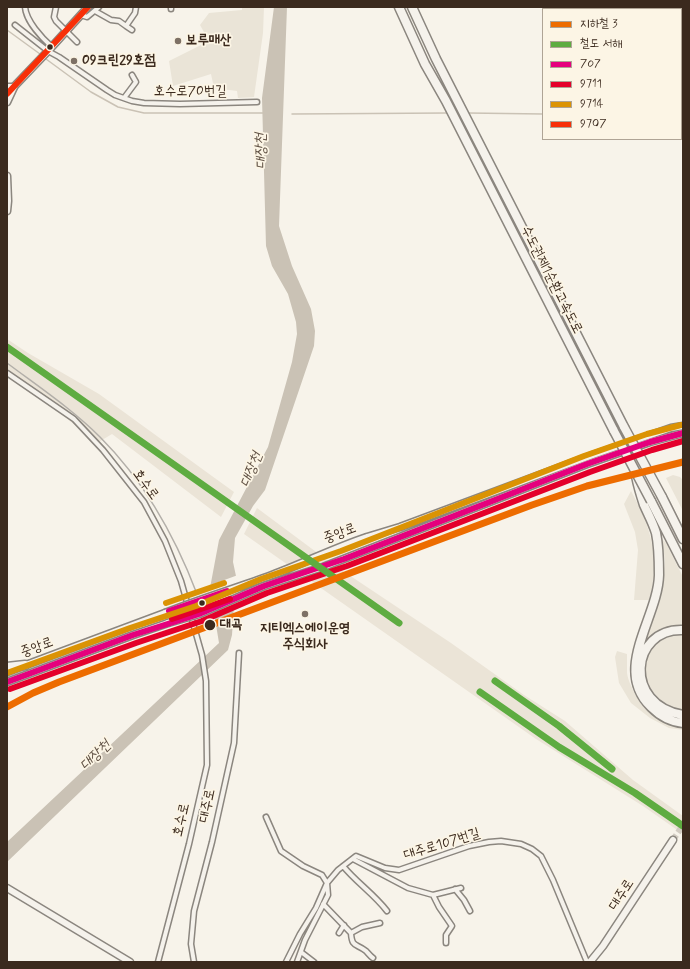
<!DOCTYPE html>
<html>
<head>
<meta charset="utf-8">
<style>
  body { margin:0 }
  #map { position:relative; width:690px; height:969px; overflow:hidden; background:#f7f3ea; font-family:Mynerve,"Poor Story",sans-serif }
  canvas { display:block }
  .frame { position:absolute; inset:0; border:8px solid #3b2a1e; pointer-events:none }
  .legend { position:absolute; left:542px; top:8px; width:140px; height:132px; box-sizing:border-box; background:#fcf5e5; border:1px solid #afa495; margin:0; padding:5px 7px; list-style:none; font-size:12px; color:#3b2a1e }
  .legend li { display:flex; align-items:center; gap:8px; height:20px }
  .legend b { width:20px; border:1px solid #afa495 }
</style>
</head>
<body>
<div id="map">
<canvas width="690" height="969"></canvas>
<div class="frame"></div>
<ul class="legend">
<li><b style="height:5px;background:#ed6c00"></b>지하철 3</li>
<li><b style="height:5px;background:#5eac41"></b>철도 서해</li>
<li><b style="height:5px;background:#e5007d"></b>707</li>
<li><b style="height:5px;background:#e4002b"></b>9711</li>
<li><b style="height:5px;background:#db9304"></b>9714</li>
<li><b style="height:5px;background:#f72f08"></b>9707</li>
</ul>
</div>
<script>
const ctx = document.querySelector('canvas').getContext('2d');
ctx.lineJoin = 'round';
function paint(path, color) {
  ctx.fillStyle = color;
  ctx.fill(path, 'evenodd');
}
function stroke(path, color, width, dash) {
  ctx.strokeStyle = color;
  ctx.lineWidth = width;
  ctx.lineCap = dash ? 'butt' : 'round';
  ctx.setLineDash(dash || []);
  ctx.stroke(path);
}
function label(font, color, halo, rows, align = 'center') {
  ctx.font = font + ' Mynerve,"Poor Story",sans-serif';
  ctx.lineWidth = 3.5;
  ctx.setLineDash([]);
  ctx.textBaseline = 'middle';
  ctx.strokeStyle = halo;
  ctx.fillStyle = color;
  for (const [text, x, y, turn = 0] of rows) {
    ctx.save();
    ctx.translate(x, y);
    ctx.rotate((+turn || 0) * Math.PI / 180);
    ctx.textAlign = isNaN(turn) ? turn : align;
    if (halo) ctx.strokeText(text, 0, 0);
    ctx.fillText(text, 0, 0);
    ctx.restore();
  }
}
const built = new Path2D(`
  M7,339L28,353L99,394L234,492L221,517L112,434L97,443L7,370Z
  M257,508L331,563L451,643L524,695L565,721L633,780L683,816V834L643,806L536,739L244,534Z`);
const green = new Path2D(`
  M242,7H264L263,33L254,97L238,98L237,91L214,88L211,74L173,86L169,61L209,41L200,25L209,13L242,10Z
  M673,475L680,477L683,480V511L666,478Z
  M631,491C651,527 661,559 649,600H634L638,550L635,532L624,504Z
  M662,539L666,543L683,577V625C672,625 656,631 647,639C644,641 643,646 641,650L647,631L655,615L660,598L665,561Z
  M683,632V711C675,710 667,705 661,700C655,695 649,689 646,681C645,678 645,673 645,669C646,647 663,634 683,632Z
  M617,651L627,654C627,661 627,667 627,673C628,680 632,688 635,694C648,714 661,719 683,725V730L669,728L650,718L631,703L619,683L615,657Z`);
const water = new Path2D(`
  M274,7H287L279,226L292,266L311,309L315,331L314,346L265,490L253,506L235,538L233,562L236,576L232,635L228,650L7,862V842L219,643L210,588L219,540L268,447L292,362L297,334L296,322L288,294L272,266L266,246L262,98Z`);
const pier = new Path2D(`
  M238,575L236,604L212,613L208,586Z`);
const stream = new Path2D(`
  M7,30L40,54
  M46,59L91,92L118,107L144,113H263
  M468,113L543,114
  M292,114L448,113
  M681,116H683`);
const secondaryTunnel = new Path2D(`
  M673,840L683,825`);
const street = new Path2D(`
  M25,7C26,21 42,38 52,47
  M56,7L54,17L56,21L77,42
  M171,9V7
  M95,11L111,20L119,21L126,26L135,13L136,7
  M81,15L87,17L99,7
  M15,25L48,51L59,57L107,90L115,95L132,101L144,103L180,104L257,102
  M126,26L132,30
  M124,98L136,82L132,75
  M7,373L74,419L103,450L144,502L165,541L181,581L202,655L206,681L207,765L189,844L158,962
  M266,817L281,851L303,866L322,875L327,883L328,895L305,940L297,962
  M353,859L408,888L433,895L461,888
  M343,866C356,882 374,894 387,911
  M455,889L464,900L470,911
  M433,895L439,907L452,926L446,935V943
  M323,904L351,933C352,948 356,943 366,951C368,953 370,956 373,958
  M339,933L344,925
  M351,933L362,927L380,923
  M301,952L314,962
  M194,962L191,944L194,911L212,842L234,743L239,653
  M286,962L300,934L316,908L327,883L338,870L356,856L385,868L399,870L469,846L489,842L501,841L521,844L532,849L541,856L553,880L587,962`);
const secondary = new Path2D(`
  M613,7L623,9
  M681,20L683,21
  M7,94L48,51L88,7
  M7,888L130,962
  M590,962L603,946L673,840`);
const primary = new Path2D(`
  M7,87H14L7,102
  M7,176L8,201L7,211
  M367,537L400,527L593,455L671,428L683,426
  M382,544L587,464L650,442L683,433
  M7,672L165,613
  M7,682L133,635L168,623`);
const highway = new Path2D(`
  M399,7L425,64L446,101L614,431
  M412,7L436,59L624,427
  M636,476C638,486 641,496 644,505C648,514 653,523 656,533C659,547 659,561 659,575C658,618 612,669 651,707C660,716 671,722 683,723
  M662,497L683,539
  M651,501L683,564
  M683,630C630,628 623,705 683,715
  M7,667L25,665`);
const rail = new Path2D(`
  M7,363C39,387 72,409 100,437C144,481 175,536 197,594`);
const primaryBridge = new Path2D(`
  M165,613C200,599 237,588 272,575C304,563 334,548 367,537
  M168,623L199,614L264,586L323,567L382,544`);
const highwayBridge = new Path2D(`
  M624,427L662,497
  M614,431L651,501`);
const bus1 = new Path2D(`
  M169,611L227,591
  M7,682L133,635L199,614L264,586L344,559L587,464L650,442L683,433`);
const bus2 = new Path2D(`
  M172,619L230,599
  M10,689L136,643L202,621L267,593L347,566L590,472L652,450L683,441`);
const bus3 = new Path2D(`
  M166,603L224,583
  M7,673L130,628L196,606L261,579L341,551L584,456L647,434L681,425`);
const bus4 = new Path2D(`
  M7,94L88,7`);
const rail1 = new Path2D(`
  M7,347L399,623
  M495,681L559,726L612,769
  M480,692L559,747L635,793L683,826`);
const metro1 = new Path2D(`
  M7,707L33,693L59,682L532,505L587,486L683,462`);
const markers = [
  [178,41,4,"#7d7065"],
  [50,47,3.5,"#3b2a1e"],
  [74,61,4,"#7d7065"],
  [202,603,3.5,"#3b2a1e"],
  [305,614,4,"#7d7065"],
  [210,625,6,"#3b2a1e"]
];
const poiNames = [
  ["보루매산",186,41],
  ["09크린29호점",82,61],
  ["지티엑스에이운영",305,629,"center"],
  ["주식회사",305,645,"center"]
];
const streetNames = [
  ["호수로70번길",190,92],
  ["수도권제1순환고속도로",551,280,63],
  ["호수로",145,485,54],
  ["중앙로",340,534,-20],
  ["중앙로",37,648,-20],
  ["대주로",208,806,-78],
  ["호수로",182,820,-77],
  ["대주로107번길",442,845,-17],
  ["대주로",622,895,-57]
];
const stopNames = [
  ["대곡",220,625]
];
const waterNames = [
  ["대장천",262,151,-91],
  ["대장천",252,470,-68],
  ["대장천",96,756,-44]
];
paint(built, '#ebe4d7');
paint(green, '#eae4d7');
paint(water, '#cac2b5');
paint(pier, '#f7f3ea');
stroke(stream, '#cac2b5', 1.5);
stroke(secondaryTunnel, '#d1cbc1', 6, [6, 3]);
stroke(street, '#8b867f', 7);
stroke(secondary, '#8b867f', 9);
stroke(primary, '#8b867f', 9);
stroke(highway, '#8b867f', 11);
stroke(street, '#f5f2ec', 4);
stroke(secondary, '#f5f2ec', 6);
stroke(primary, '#f5f2ec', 6);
stroke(highway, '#f5f2ec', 8);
stroke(rail, '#b3afa9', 1.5);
stroke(primaryBridge, '#8b867f', 9, []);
stroke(highwayBridge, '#8b867f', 11, []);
stroke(primaryBridge, '#f5f2ec', 6);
stroke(highwayBridge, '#f5f2ec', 8);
stroke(bus1, '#e5007d', 6);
stroke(bus2, '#e4002b', 6);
stroke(bus3, '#db9304', 6);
stroke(bus4, '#f72f08', 6);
stroke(rail1, '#5eac41', 7);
stroke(metro1, '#ed6c00', 7);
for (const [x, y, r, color] of markers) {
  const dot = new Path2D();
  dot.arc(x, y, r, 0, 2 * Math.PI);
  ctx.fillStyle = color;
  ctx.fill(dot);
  stroke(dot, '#fcf5e5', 1.5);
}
label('bold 14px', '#3b2a1e', '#fcf5e5', poiNames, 'left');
label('14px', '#3b2a1e', '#fcf5e5', streetNames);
label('bold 14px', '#3b2a1e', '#fcf5e5', stopNames, 'left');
label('italic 15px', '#605144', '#fcf5e5', waterNames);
</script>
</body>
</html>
